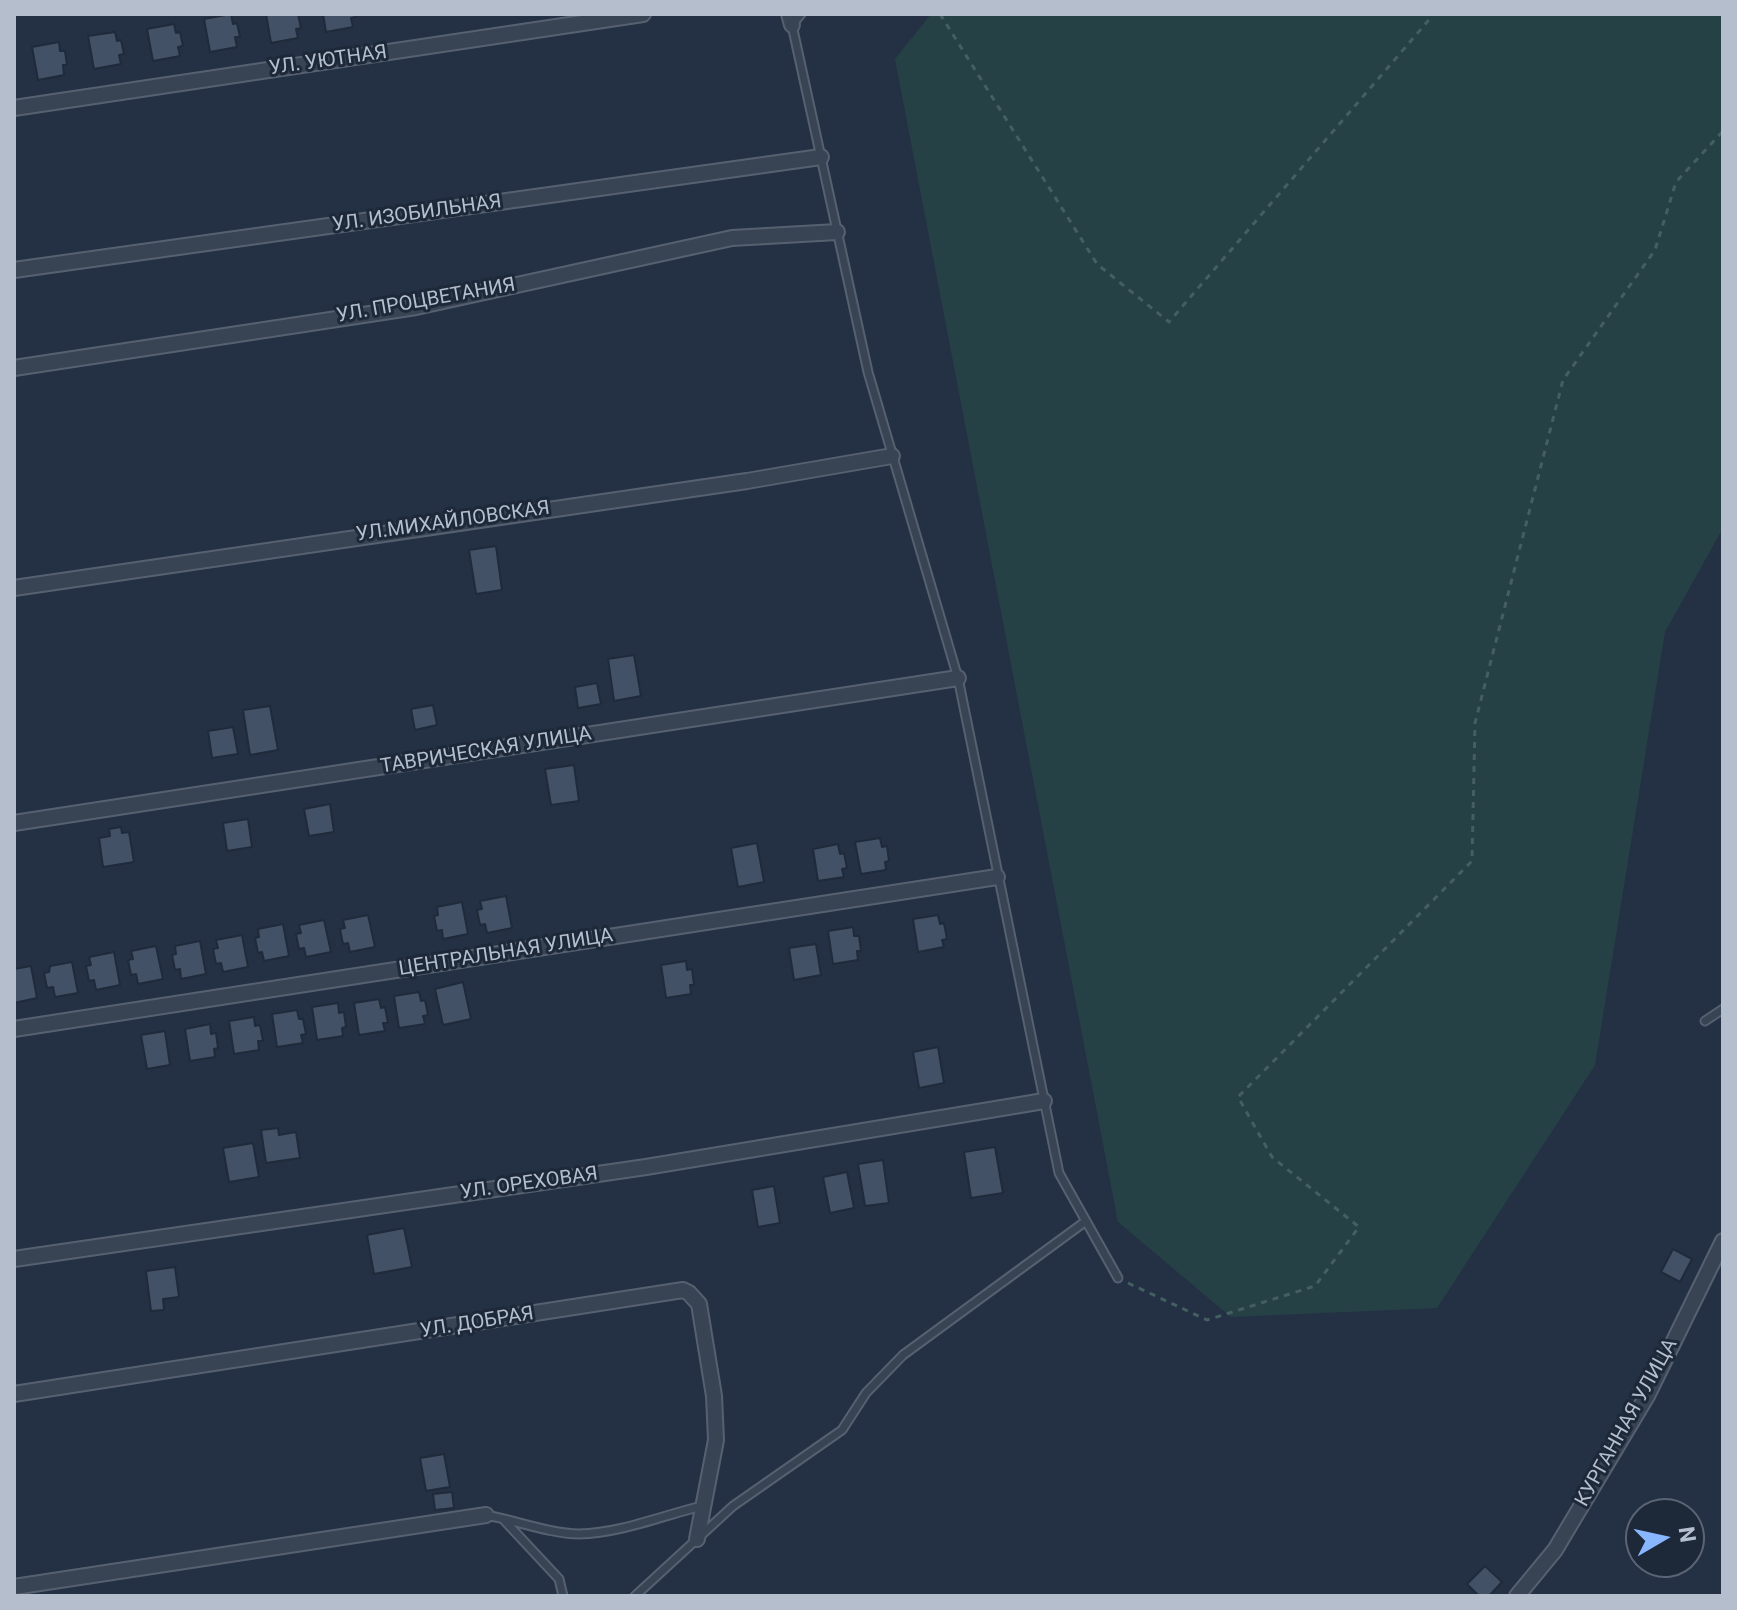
<!DOCTYPE html>
<html>
<head>
<meta charset="utf-8">
<style>
  body { margin:0 }
  #map { position:relative; width:1737px; height:1610px; overflow:hidden; background:#243144; font-family:Roboto,sans-serif }
  canvas { display:block }
  .frame { position:absolute; inset:0; border:16px solid #b5becd; pointer-events:none }
  .north { position:absolute; left:1625px; top:1498px; width:80px; height:80px; box-sizing:border-box; background:#1d2838; border:2px solid #5a6474; border-radius:50%; rotate:81deg; font-size:22px; font-weight:700; line-height:32px; text-align:center; color:#b5becd }
  .north::after { content:''; display:block; margin:auto; width:28px; height:36px; background:#88b6ff; clip-path:polygon(50% 0,100% 100%,50% 72%,0 100%) }
</style>
</head>
<body>
<div id="map">
<canvas width="1737" height="1610"></canvas>
<div class="frame"></div>
<div class="north">N</div>
</div>
<script>
const ctx = document.querySelector('canvas').getContext('2d');
ctx.lineJoin = 'round';
function paint(path, color) {
  ctx.fillStyle = color;
  ctx.fill(path, 'evenodd');
}
function stroke(path, color, width, dash) {
  ctx.strokeStyle = color;
  ctx.lineWidth = width;
  ctx.lineCap = dash ? 'butt' : 'round';
  ctx.setLineDash(dash || []);
  ctx.stroke(path);
}
function label(font, color, halo, rows, align = 'center') {
  ctx.font = font + ' Roboto,sans-serif';
  ctx.lineWidth = 6;
  ctx.setLineDash([]);
  ctx.textBaseline = 'middle';
  ctx.strokeStyle = halo;
  ctx.fillStyle = color;
  for (const [text, x, y, turn = 0] of rows) {
    ctx.save();
    ctx.translate(x, y);
    ctx.rotate((+turn || 0) * Math.PI / 180);
    ctx.textAlign = isNaN(turn) ? turn : align;
    if (halo) ctx.strokeText(text, 0, 0);
    ctx.fillText(text, 0, 0);
    ctx.restore();
  }
}
const green = new Path2D(`
  M931,14H1723V528L1665,632L1595,1065L1437,1308L1231,1317L1118,1222L895,59Z`);
const building = new Path2D(`
  M231,14L233,24L237,23L240,37H235L237,47L210,52L204,19Z
  M266,14H298L301,28L296,29L298,38L271,43Z
  M323,14H355L356,17L351,18L353,27L326,32Z
  M174,24L176,33L180,32L183,46L178,47L180,56L153,61L147,29Z
  M115,32L117,41L121,40L124,54L119,55L121,64L94,69L88,36Z
  M59,42L60,51H65L67,65H63L64,75L38,80L32,47Z
  M496,546L502,590L476,594L469,550Z
  M634,655L641,696L614,701L608,659Z
  M597,683L601,704L578,708L575,687Z
  M433,705L437,725L415,730L411,709Z
  M270,706L278,750L250,755L243,710Z
  M233,727L238,754L212,758L208,731Z
  M574,765L579,801L551,805L545,769Z
  M330,804L334,832L309,836L304,809Z
  M248,819L252,847L227,851L223,823Z
  M121,827L122,833L129,832L134,862L103,867L99,838L110,836L109,829Z
  M880,838L882,847L887,846L889,861L885,862L886,870L861,874L855,842Z
  M757,843L764,882L738,887L731,848Z
  M838,844L840,854L844,853L847,868L842,869L844,877L818,881L813,849Z
  M506,896L512,928L487,933L485,924L480,925L477,910L482,909L480,901Z
  M462,902L468,934L443,939L442,930L437,931L434,916L438,915L437,907Z
  M368,915L375,947L350,952L348,943L343,944L340,929L345,928L343,920Z
  M938,915L940,924L944,923L947,939L942,940L944,947L918,952L913,919Z
  M324,920L331,952L306,957L304,948L299,949L296,934L301,933L299,925Z
  M283,924L289,956L264,961L262,952L258,953L255,938L259,937L258,929Z
  M853,927L854,936H859L861,951H857L858,960L833,964L828,931Z
  M242,935L248,967L223,972L221,963L216,964L213,949L218,948L216,940Z
  M200,941L206,974L181,979L180,969L175,970L172,955L176,954L175,946Z
  M816,944L821,975L794,980L789,948Z
  M156,946L163,979L138,984L136,974L131,975L128,960L133,959L131,951Z
  M114,952L120,985L96,990L94,980L89,981L86,966L91,965L89,957Z
  M686,961L687,970L692,969L694,985H690L691,994L666,998L661,965Z
  M72,962L78,993L55,997L53,987L47,988L44,973L49,972L50,966Z
  M31,966L37,998L14,1003V969Z
  M463,982L471,1019L443,1025L435,989Z
  M419,992L421,1001L425,1000L428,1015L423,1016L425,1024L399,1028L394,996Z
  M379,999L381,1008L385,1007L388,1023H383L385,1031L359,1035L354,1003Z
  M338,1003L339,1013L344,1012L346,1027L342,1028L343,1036L317,1040L312,1007Z
  M297,1010L299,1019H303L306,1034L301,1035L303,1043L277,1047L272,1014Z
  M254,1017L255,1026L260,1025L263,1041H258L259,1050L234,1054L229,1021Z
  M210,1024L211,1034L216,1033L218,1048L214,1049L215,1057L190,1061L185,1029Z
  M165,1031L170,1065L147,1069L141,1035Z
  M938,1047L944,1083L919,1088L913,1052Z
  M278,1128L279,1135L296,1132L300,1158L266,1163L261,1130Z
  M253,1143L259,1177L229,1182L223,1148Z
  M995,1147L1003,1193L971,1198L964,1152Z
  M883,1160L889,1203L865,1206L858,1164Z
  M847,1172L854,1208L830,1213L823,1177Z
  M774,1186L780,1223L758,1227L752,1190Z
  M404,1228L412,1267L374,1274L367,1235Z
  M1673,1249L1692,1259L1680,1282L1661,1272Z
  M175,1267L179,1297L163,1299L164,1310L151,1311L146,1271Z
  M444,1454L450,1487L426,1491L420,1458Z
  M452,1492L454,1508L435,1510L433,1494Z
  M1485,1566L1502,1582L1489,1596H1479L1467,1584Z`);
const path = new Path2D(`
  M940,14L1097,264L1169,322L1434,14
  M1128,1283L1207,1320L1315,1286L1359,1227L1272,1157L1238,1097L1472,861L1475,723L1563,380L1655,250L1676,182L1723,131`);
const lane = new Path2D(`
  M801,14L792,25L868,372L958,678L1059,1173L1118,1278
  M1705,1021L1723,1009
  M486,1515C514,1520 551,1534 579,1534C621,1533 661,1516 702,1506
  M503,1519L559,1579L563,1596
  M635,1596L733,1506L842,1430L866,1393L903,1355L1086,1221`);
const street = new Path2D(`
  M789,14L792,25
  M14,108L643,14
  M14,270L821,157
  M14,368L416,307L732,238L837,232
  M14,588L747,481L892,456
  M14,823L958,678
  M14,1029L997,877
  M14,1259L646,1167L1044,1101
  M14,1394L683,1290L689,1293L699,1304L714,1396L716,1440L697,1539
  M14,1587L486,1515
  M1517,1596L1555,1550L1647,1396L1723,1241`);
const streetNames = [
  ["УЛ. УЮТНАЯ",328,61,-8],
  ["УЛ. ИЗОБИЛЬНАЯ",417,214,-8],
  ["УЛ. ПРОЦВЕТАНИЯ",426,301,-10],
  ["УЛ.МИХАЙЛОВСКАЯ",453,522,-8],
  ["ТАВРИЧЕСКАЯ УЛИЦА",486,751,-9],
  ["ЦЕНТРАЛЬНАЯ УЛИЦА",506,953,-9],
  ["УЛ. ОРЕХОВАЯ",529,1184,-8],
  ["УЛ. ДОБРАЯ",477,1323,-9],
  ["КУРГАННАЯ УЛИЦА",1627,1423,-61]
];
paint(green, '#264145');
paint(building, '#425166');
stroke(building, '#1f2a3a', 2);
stroke(lane, '#566170', 11);
stroke(street, '#566170', 18);
stroke(path, '#445e61', 3, [6, 6]);
stroke(lane, '#384353', 7);
stroke(street, '#384353', 14);
label('20px', '#b5becd', '#1d2838', streetNames);
</script>
</body>
</html>
